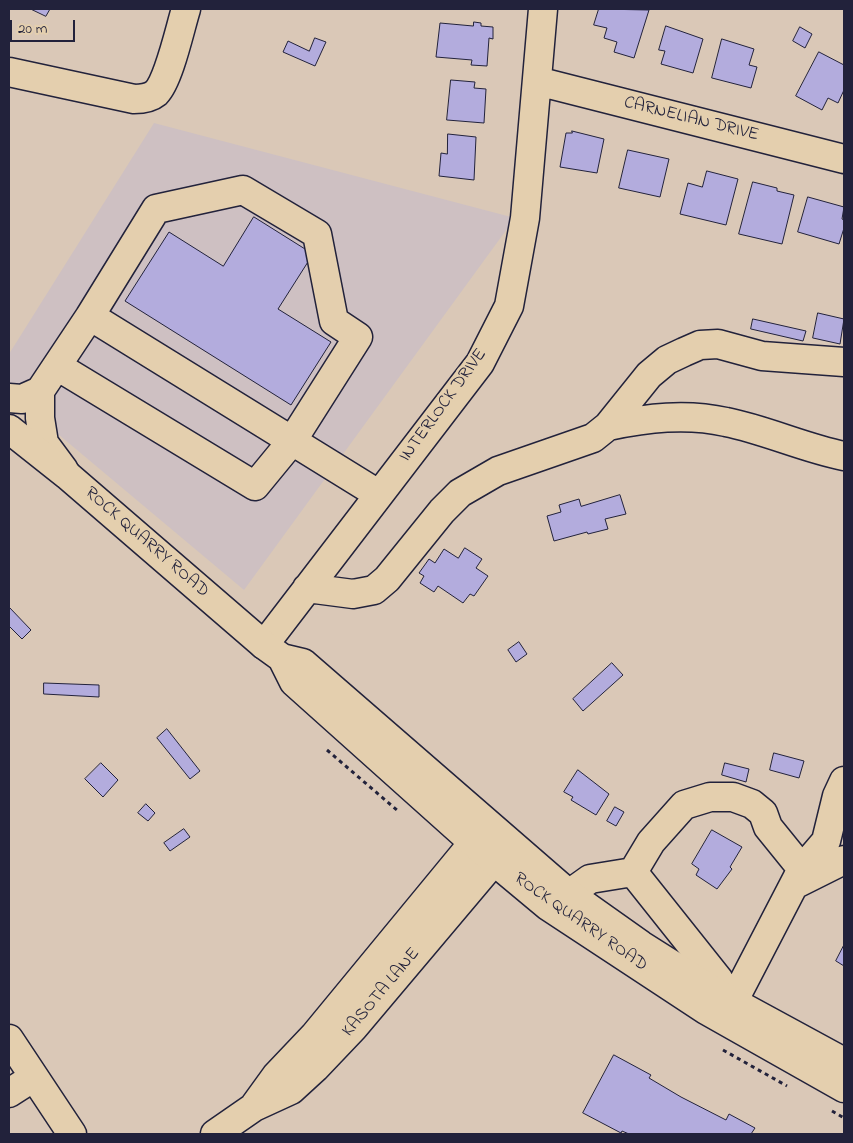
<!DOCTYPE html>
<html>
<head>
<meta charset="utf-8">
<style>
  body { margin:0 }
  #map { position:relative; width:853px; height:1143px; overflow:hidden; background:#dac8b7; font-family:"Indie Flower",sans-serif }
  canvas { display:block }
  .frame { position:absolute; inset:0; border:10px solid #22223b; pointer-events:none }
  .scale { position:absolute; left:10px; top:20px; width:65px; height:22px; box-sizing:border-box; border:2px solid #22223b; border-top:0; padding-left:6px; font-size:15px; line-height:18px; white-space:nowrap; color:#22223b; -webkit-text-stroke:4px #e4cfae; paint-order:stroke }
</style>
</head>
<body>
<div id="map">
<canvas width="853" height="1143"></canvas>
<div class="frame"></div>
<div class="scale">20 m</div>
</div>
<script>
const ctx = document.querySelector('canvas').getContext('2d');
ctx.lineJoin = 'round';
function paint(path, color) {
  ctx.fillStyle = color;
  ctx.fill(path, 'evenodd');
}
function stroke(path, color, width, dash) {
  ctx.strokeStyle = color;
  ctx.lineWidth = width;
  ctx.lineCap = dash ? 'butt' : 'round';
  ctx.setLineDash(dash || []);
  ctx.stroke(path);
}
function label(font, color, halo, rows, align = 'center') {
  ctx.font = font + ' "Indie Flower",sans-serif';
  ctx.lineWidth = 5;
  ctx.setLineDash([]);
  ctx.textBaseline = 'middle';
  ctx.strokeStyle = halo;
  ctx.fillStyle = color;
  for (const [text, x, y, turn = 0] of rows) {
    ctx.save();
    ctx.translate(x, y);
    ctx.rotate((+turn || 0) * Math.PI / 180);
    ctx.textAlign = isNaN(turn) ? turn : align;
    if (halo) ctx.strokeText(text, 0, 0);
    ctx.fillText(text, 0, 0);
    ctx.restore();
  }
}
const built = new Path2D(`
  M154,123L515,218L244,590L9,393V354Z`);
const building = new Path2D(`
  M31,9H50L46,16Z
  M599,9L649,10L634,58L614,52L617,42L604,38L607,28L594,25Z
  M474,22L481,23V26L493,27V39L489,38L487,66L471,65L472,60L436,57L440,23L473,26Z
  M666,26L703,39L693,73L661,64L665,51L659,50Z
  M800,27L812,34L805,48L793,41Z
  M315,38L326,42L315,66L283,52L288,41L309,51Z
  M722,39L754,49L749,65L757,67L751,88L712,78Z
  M819,52L844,65V90L838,103L828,98L822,110L796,96Z
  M451,80L475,82L474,88L486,89L484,123L447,120Z
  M572,131L604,139L597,173L560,167L566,133H572Z
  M448,134L476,137L474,180L439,176L441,153L447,154Z
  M628,150L669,159L660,197L619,188Z
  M707,171L738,179L726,225L680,214L688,183L702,187Z
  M753,182L777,188V191L794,195L782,244L739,234Z
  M808,197L844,207L842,219L844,220V228L839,244L798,232Z
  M254,217L313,254L278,309L331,342L291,405L125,301L169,232L223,266Z
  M818,313L844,319L840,344L813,338Z
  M753,319L806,331L803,341L751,329Z
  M620,495L626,514L605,519L608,529L588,534L587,532L554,541L547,516L561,512L559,505L579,499L581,506Z
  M465,548L482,559L476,568L488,576L474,596L470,594L463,603L438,586L434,592L420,583L424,576L419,573L429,559L435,563L444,549L458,558Z
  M9,607L31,630L22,639L9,626Z
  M519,642L527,654L516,662L508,650Z
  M612,663L623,675L583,711L573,699Z
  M44,683L99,685V697L44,694Z
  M167,729L200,771L190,779L157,738Z
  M774,753L804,761L799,778L770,770Z
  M101,763L118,780L103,797L85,779Z
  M725,763L749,769L746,782L722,775Z
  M578,770L609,794L596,815L571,800L573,797L564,792Z
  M146,804L155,813L148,821L138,813Z
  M615,807L624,812L616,826L607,821Z
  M184,829L190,837L170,851L164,843Z
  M712,830L742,847L730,867L732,869L717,889L696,875L699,869L692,864Z
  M844,945V966L836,961Z
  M614,1055L651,1075L649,1078L681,1097L726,1120L729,1114L755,1128L751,1134H629L622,1131L621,1133L583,1113Z`);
const path = new Path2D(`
  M327,750L398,811
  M723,1050L787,1086
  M832,1111L844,1118`);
const minor = new Path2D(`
  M9,72L134,99C142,99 150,98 156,93C169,80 180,28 186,9
  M537,81L844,159
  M57,366L255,486L292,441L358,337L334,321L317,234L243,190L156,209L90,316
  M9,398L22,399L40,391
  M608,426C647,418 686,413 726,422C766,430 804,448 844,456
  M64,470L44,443L40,418V391L90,316L378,494
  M307,588L353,594L374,590L387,579L442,511L460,493L498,471L593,438L608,426L649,375L667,360L684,352L700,345L718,344L762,356L844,362
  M264,645L480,363L509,306L525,218L543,9
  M802,869L826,841L837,796L844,781
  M633,872L719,980L717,993
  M794,885L844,860
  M569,894L590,879L633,872L651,842L684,805L710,797H733L752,804L763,813L768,827L802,869L733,1002
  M9,1039L72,1134
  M9,1093L34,1077
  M255,1105L276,1076L314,1036L473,843
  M215,1134L254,1107L291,1090L315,1068L354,1027L494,861`);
const major = new Path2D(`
  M9,429L67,475L264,645L282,658L303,663L569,894L641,945L717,993L844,1062
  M282,658L294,682L494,861L548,906L706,1010L844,1088`);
const streetNames = [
  ["CARNELIAN DRIVE",691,120,14],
  ["INTERLOCK DRIVE",444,406,-54],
  ["ROCK QUARRY ROAD",146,543,41],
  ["ROCK QUARRY ROAD",580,923,35],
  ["KASOTA LANE",382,993,-50]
];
paint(built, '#cec0c2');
paint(building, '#b3acdd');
stroke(building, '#22223b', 1);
stroke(minor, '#22223b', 31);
stroke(major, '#22223b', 31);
stroke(path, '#22223b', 3, [4, 4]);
stroke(minor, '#e4cfae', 28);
stroke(major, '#e4cfae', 28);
label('18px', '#22223b', '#e4cfae', streetNames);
</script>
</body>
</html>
